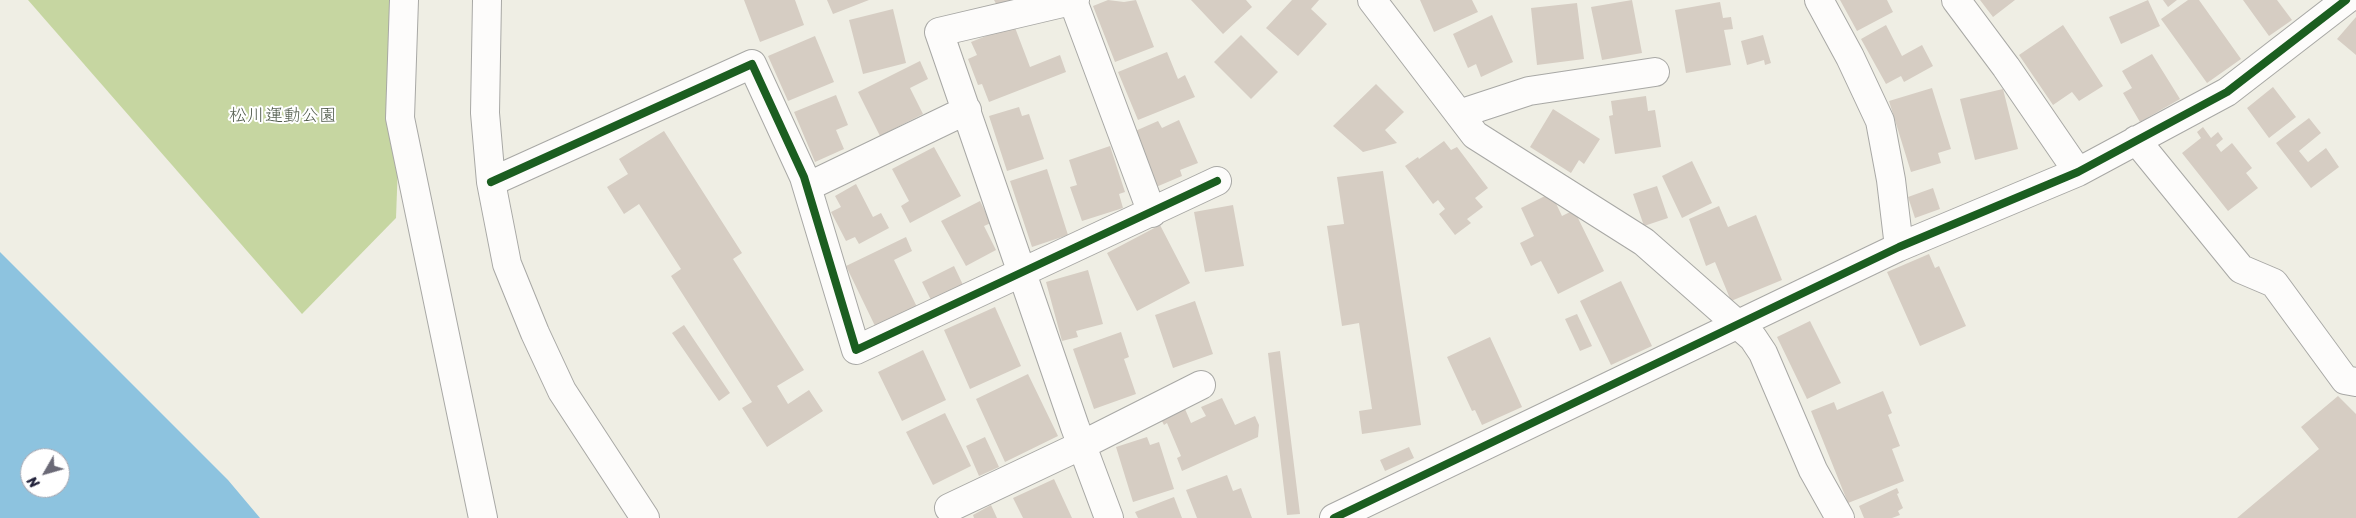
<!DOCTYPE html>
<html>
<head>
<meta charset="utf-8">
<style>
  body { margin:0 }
  #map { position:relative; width:2356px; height:518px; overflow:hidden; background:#efeee4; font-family:Sriracha,sans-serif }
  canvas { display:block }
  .north { position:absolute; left:20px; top:448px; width:50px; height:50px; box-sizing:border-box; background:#fff; border:1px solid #a7a7b1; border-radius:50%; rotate:232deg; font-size:14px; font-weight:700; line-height:20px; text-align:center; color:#22223b }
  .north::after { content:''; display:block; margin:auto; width:18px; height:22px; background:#6a6976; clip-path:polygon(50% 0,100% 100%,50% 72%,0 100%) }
</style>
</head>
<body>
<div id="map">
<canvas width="2356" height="518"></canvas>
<div class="north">N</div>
</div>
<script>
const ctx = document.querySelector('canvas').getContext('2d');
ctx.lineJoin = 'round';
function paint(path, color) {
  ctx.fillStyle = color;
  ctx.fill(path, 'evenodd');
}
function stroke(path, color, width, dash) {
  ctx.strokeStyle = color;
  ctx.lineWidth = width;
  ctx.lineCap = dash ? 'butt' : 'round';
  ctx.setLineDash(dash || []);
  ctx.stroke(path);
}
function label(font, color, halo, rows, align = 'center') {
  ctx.font = font + ' Sriracha,"Klee One",sans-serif';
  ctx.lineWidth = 4;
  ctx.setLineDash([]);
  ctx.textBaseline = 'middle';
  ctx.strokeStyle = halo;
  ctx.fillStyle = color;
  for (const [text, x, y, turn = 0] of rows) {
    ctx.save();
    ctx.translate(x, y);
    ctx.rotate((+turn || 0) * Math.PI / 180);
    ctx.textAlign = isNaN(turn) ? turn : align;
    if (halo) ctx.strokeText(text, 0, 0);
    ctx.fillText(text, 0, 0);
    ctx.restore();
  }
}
const green = new Path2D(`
  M28,0H404L396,218L302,314Z`);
const water = new Path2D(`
  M0,252L228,480L260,518H0ZM30,458H60V488H30Z`);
const building = new Path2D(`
  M744,0H795L804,25L760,42Z
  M827,0H869L833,14Z
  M994,0H1032L1002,15Z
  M1108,0L1124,2L1136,0L1154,47L1115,62L1093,6Z
  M1191,0H1246L1252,7L1223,34Z
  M1292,0H1319L1311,9L1327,24L1298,56L1266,28Z
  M1420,0H1472L1478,12L1434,32Z
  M1632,0L1642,53L1602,60L1591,7Z
  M1840,0H1887L1893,12L1857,31Z
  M1980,0H2015L1993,17Z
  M2148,0L2160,26L2121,44L2109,17Z
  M2163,0H2177L2168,7Z
  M2188,0H2199L2241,59L2207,83L2161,19Z
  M2243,0H2277L2292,20L2269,36Z
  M1720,2L1723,18L1731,17L1733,29L1724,30L1731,65L1686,73L1675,10Z
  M1577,3L1584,59L1537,65L1531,8Z
  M893,9L906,63L863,74L849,20Z
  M1492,15L1513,62L1481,77L1476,64L1468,68L1453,34Z
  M2356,17V55L2337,39Z
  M1014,25L1030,67L1060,55L1066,72L989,102L982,84L978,85L968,59L977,55L971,42Z
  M1886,25L1902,56L1922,45L1933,66L1904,82L1901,76L1886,84L1861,39Z
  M2063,25L2103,86L2079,101L2072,92L2053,105L2019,55Z
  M1241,35L1278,72L1251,99L1214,62Z
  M1763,35L1771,63L1765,65L1764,60L1747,65L1741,41Z
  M815,36L834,82L788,101L768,56Z
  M1167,52L1178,79L1185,75L1195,97L1138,120L1118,72Z
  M2152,54L2180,99L2140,122L2123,93L2132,88L2122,71Z
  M920,61L928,79L910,88L923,114L880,136L858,92Z
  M1376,84L1404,112L1385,130L1397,143L1363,152L1333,126Z
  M2273,87L2296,117L2269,138L2247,108Z
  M1932,88L1951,149L1938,153L1941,163L1911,172L1889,101Z
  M2003,89L2018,149L1975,160L1960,99Z
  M836,95L848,125L836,130L844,149L815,162L794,112Z
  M1646,96L1648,111L1655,110L1661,147L1615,154L1609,116L1613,115L1611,101Z
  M1019,107L1022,116L1029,114L1044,159L1007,171L989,116Z
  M1553,109L1600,139L1584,164L1579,160L1571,173L1530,147Z
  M2309,118L2321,133L2299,151L2308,162L2326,148L2339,167L2311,188L2276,143Z
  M1179,120L1198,163L1180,170L1182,176L1156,187L1133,132L1158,121L1162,128Z
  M2203,127L2211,138L2218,132L2223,139L2216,145L2221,152L2232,143L2252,168L2246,173L2258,188L2228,211L2182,153L2201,138L2197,132Z
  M664,131L742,253L733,259L804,370L777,386L788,404L809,390L823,411L767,447L742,408L752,402L671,276L681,269L639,204L624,214L607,187L628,174L619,159Z
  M1444,141L1451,150L1457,147L1488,188L1475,198L1483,207L1467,219L1471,223L1455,235L1439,214L1445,209L1438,200L1433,204L1405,166L1418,157L1419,159Z
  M1110,146L1125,192L1119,194L1123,208L1082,221L1070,187L1077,185L1069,160Z
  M934,147L961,196L910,223L901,206L909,201L892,169Z
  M1692,161L1712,203L1682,218L1662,176Z
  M1047,169L1068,235L1032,247L1010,181Z
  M1383,171L1421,425L1362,434L1359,411L1372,409L1359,323L1342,326L1327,226L1344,224L1337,177Z
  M856,184L873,217L881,213L889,228L859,244L855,237L846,241L831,212L841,207L835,196Z
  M1657,186L1668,218L1644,226L1633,194Z
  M1933,188L1940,209L1915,218L1908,197Z
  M1551,193L1562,216L1574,210L1604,271L1558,294L1541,261L1531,266L1520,243L1534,236L1521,208Z
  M980,201L991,223L984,226L996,250L966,266L941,221Z
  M1233,205L1244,266L1205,272L1194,212Z
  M1719,206L1728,227L1756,215L1782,280L1731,301L1715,262L1706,266L1689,219Z
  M1160,225L1190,283L1137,311L1107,253Z
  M906,237L912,251L894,260L917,307L876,328L846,266Z
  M1929,254L1935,268L1939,266L1966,326L1920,346L1887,272Z
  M954,266L964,287L932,302L922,282Z
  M1088,270L1103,324L1076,331L1078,337L1062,341L1046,282Z
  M1621,281L1652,346L1611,365L1580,301Z
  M1195,301L1213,354L1173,368L1155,315Z
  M995,307L1021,366L970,389L944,330Z
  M1577,314L1592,346L1580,351L1565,319Z
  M1810,321L1841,383L1807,399L1777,337Z
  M684,325L730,393L719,401L672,333Z
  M1121,332L1129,357L1124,359L1136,394L1094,409L1073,349Z
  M1490,337L1522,407L1482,425L1475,410L1472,411L1447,357Z
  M923,350L946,400L902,421L878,372Z
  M1280,351L1300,514L1287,515L1268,353Z
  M1028,374L1058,436L1005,462L976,399Z
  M1883,391L1892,413L1888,415L1900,446L1892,449L1904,481L1848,503L1811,411L1834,402L1837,410Z
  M2338,396L2356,414V518H2237L2319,449L2301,427Z
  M1222,398L1235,425L1255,416L1259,425L1258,437L1182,471L1177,458L1181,456L1167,423L1164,425L1161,419L1185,409L1191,423L1206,416L1201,407Z
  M945,413L971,466L933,485L906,432Z
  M985,437L999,467L979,476L966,446Z
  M1147,437L1150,445L1159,442L1174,489L1133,502L1116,447Z
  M1409,447L1414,458L1385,471L1380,460Z
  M1227,475L1233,491L1241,488L1252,518H1197L1186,490Z
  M1054,479L1072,518H1023L1013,498Z
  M1897,488L1899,493L1897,494L1903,508L1898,511L1900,515L1892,518H1864L1859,506Z
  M1174,497L1182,518H1138L1135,512Z
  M991,505L997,518H974L973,515Z`);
const minor = new Path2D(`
  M404,0L400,118L483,518
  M487,0L485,113L491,182L507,264L535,333L562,391L645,518
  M1075,0L939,32L1075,427L1109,518
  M1372,0L1459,114L1529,91L1655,72
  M1819,0L1850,57L1880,121L1891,180L1899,247
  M1956,0L2006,67L2078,172
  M1073,1L1152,213
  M1459,114L1475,135L1644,242L1753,338L1763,353L1813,470L1840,518
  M2136,140L2241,269L2274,283L2345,380L2356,382
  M491,182L752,64L804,177L856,350L1217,181
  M807,187L967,110
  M949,508L1082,445L1201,385
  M1334,518L1899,247L2078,172L2227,92L2346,0`);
const cycleway = new Path2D(`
  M491,182L752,64L804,177L856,350L1217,181
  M1334,518L1899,247L2078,172L2227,92L2346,0`);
const parkNames = [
  ["松川運動公園",283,116]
];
paint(green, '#c6d6a1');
paint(water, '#8dc3df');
paint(building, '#d6cdc3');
stroke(minor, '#a8a8a5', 30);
stroke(minor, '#fdfcfb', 28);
stroke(cycleway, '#1b5e20', 8);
label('18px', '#505a4b', '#fff', parkNames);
</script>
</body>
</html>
